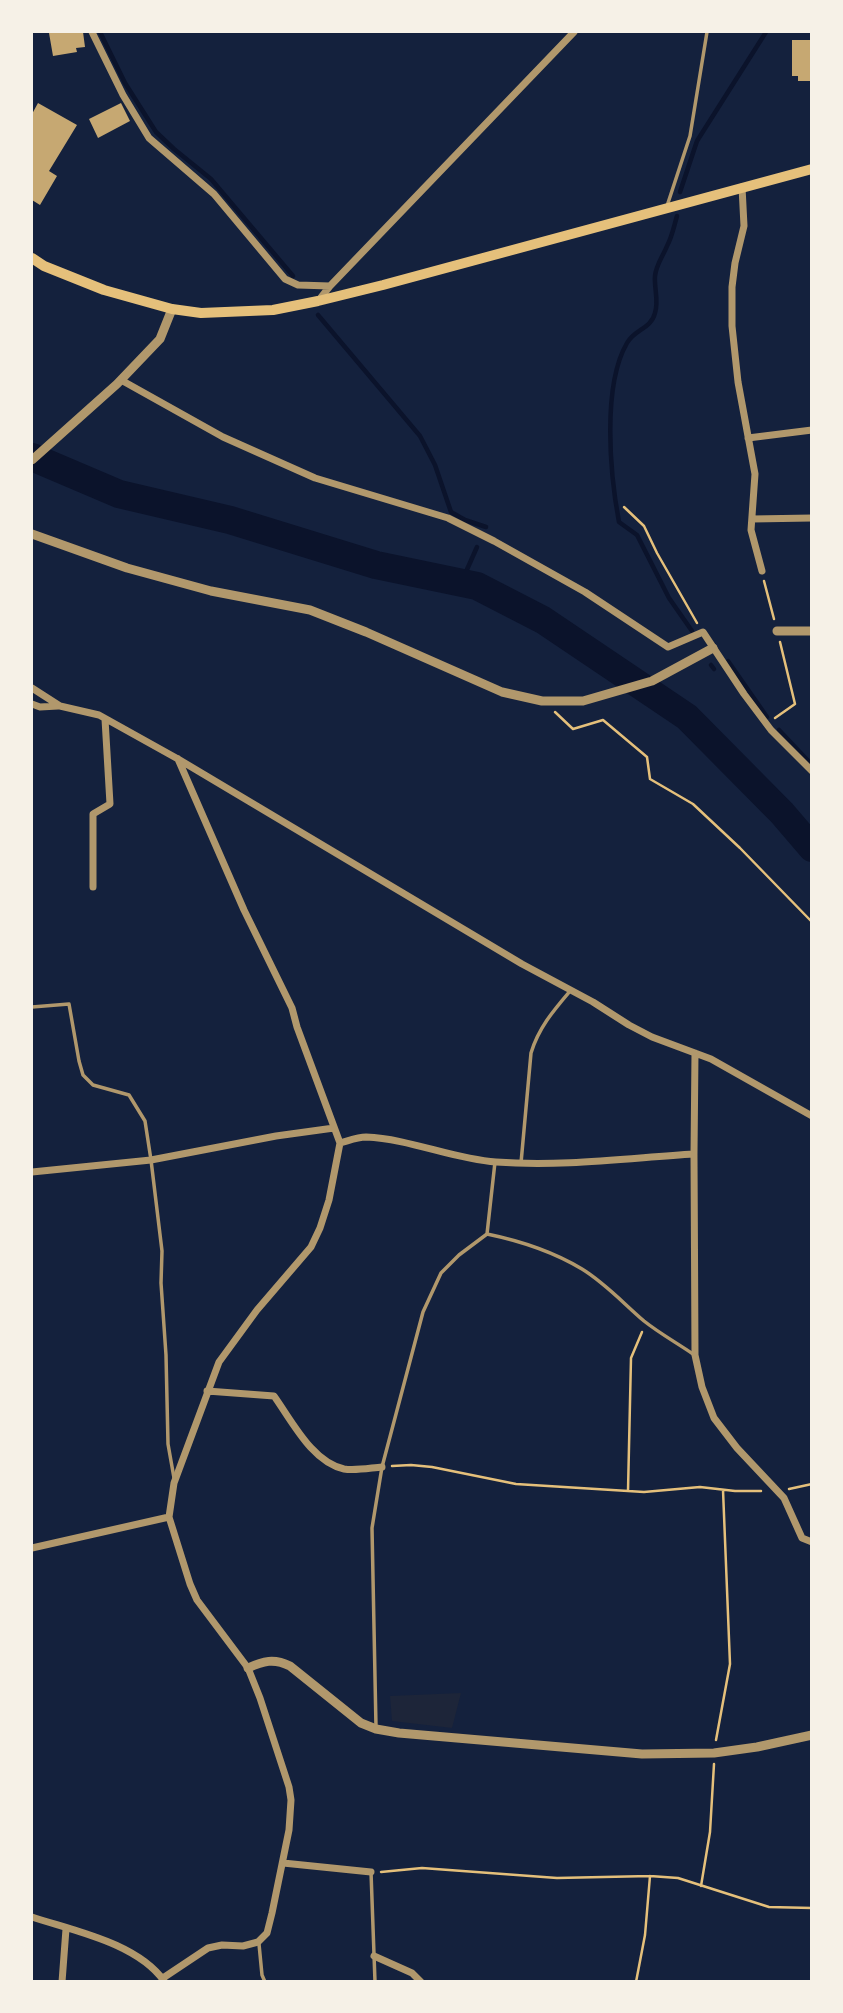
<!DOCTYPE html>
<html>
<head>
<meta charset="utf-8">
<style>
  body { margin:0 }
  #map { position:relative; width:843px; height:2013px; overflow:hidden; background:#14213d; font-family:Commissioner,sans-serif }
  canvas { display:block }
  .frame { position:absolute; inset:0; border:33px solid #f6f1e7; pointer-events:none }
</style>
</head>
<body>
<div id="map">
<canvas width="843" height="2013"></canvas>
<div class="frame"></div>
</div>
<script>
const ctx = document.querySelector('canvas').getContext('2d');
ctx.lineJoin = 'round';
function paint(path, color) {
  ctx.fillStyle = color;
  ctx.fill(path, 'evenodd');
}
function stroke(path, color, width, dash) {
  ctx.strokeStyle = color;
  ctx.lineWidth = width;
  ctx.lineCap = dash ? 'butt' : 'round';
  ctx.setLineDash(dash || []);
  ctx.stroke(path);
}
const green = new Path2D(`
  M461,1693L452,1728L392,1721L390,1696Z`);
const stream = new Path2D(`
  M100,32L125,83L156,132L174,149L211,179L293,276
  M680,192L697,141L766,32
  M677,216C674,226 672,237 667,246C663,256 656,265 655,276C654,288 659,301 655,313C651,329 635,329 627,343C602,386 610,474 619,522L637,535L669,598L692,631
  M318,315L420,436L435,465L451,512L465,520L486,527
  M461,583L477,547
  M728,661L767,717
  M711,665L714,669
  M779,730L812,765`);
const river = new Path2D(`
  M32,457L119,494L230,520L376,565L477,586L543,620L687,717L782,813L812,848`);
const building = new Path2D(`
  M61,32H83L85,47L76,48L77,52L53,56L49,33Z
  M792,40H812V81H798V76H792Z
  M38,103L77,125L49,171L57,176L40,205L32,200V114Z
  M121,103L130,121L98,138L89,119Z`);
const path = new Path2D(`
  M624,507L644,526L657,553L697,623
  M764,581L774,619
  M555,712L573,729L603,720L647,757L650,779L693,804L740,848L812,922
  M775,718L795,704L780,642
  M392,1466L411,1465L432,1467L516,1484L644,1492L700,1487L735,1491H761
  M789,1489L812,1484
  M628,1491L631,1358L642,1332
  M716,1740L730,1664L723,1490
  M381,1872L422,1868L557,1878L650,1876L678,1878L769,1907L812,1908
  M701,1886L710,1832L714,1764
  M636,1982L645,1935L650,1876`);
const service = new Path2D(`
  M667,206L690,136L707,32
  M32,1007L69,1004L79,1061L83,1075L93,1085L129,1095L145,1121L151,1160L162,1251L161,1283L166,1355L168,1444L174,1478
  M521,1163L531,1053C539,1027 554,1010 571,990
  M487,1234L495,1162
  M376,1727L372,1528L382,1467L423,1312L441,1273L459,1255L487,1234C521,1241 552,1251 582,1269C605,1283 623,1303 644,1321C659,1333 677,1343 693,1354
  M371,1872L375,1982
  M259,1944L262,1975L265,1982`);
const minor = new Path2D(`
  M92,32L123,95L149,138L214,194L285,279L298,285L330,286
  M742,187L744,226L735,263L732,287V326L738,382L755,474L751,530L762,571
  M319,300L330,286L574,32
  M121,380L223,437L315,478L448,518L494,541L585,592L668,647L703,632L744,694L771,730L812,771
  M748,438L812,430
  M752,519L812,518
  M32,688L60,706L99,715L178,759L522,964L593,1002L629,1025L652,1037L711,1059L812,1116
  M32,704L40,707L58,706
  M93,887V814L110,804L105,719
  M695,1053L694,1154L695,1355L702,1387L714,1418L737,1448L784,1498L802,1538L812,1542
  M340,1143C348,1141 357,1137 366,1137C411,1139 452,1159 496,1162C562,1167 629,1158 694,1154
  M32,1172L151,1160L276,1136L334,1128
  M207,1391L274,1396C292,1421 312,1462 344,1469C355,1471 370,1468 382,1467
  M32,1548L169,1517
  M283,1863L371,1872
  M32,1917C74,1931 137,1943 164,1981
  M374,1956L412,1973L421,1982
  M163,1978L208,1948L222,1945L243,1946L258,1942L267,1933L272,1913L289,1830L291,1800L289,1787L260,1698L248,1668L197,1600L190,1584L169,1517L174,1483L219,1362L257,1310L311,1247L320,1228L329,1200L340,1143L297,1027L292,1008L244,910L178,759
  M62,1982L66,1929`);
const tertiary = new Path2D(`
  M32,460L117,384L160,339L172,309
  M32,534L127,568L211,591L310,610L366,632L502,692L542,701H583L652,681L713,648
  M777,631H812
  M248,1668C263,1661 274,1658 290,1666L361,1723L376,1729L399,1733L642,1754L714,1753L757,1747L812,1735`);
const primary = new Path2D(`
  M32,258L44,266L104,290L172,309L201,313L273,310L318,301L383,285L812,169`);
paint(green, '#1d2539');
stroke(stream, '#0b132b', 4.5);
stroke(river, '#0b132b', 28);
paint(building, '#c6a872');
stroke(path, '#e5c07b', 2.5);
stroke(service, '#b1986c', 3.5);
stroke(minor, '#b1986c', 7);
stroke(tertiary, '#b1986c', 9);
stroke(primary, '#e5c07b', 10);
</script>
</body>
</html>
